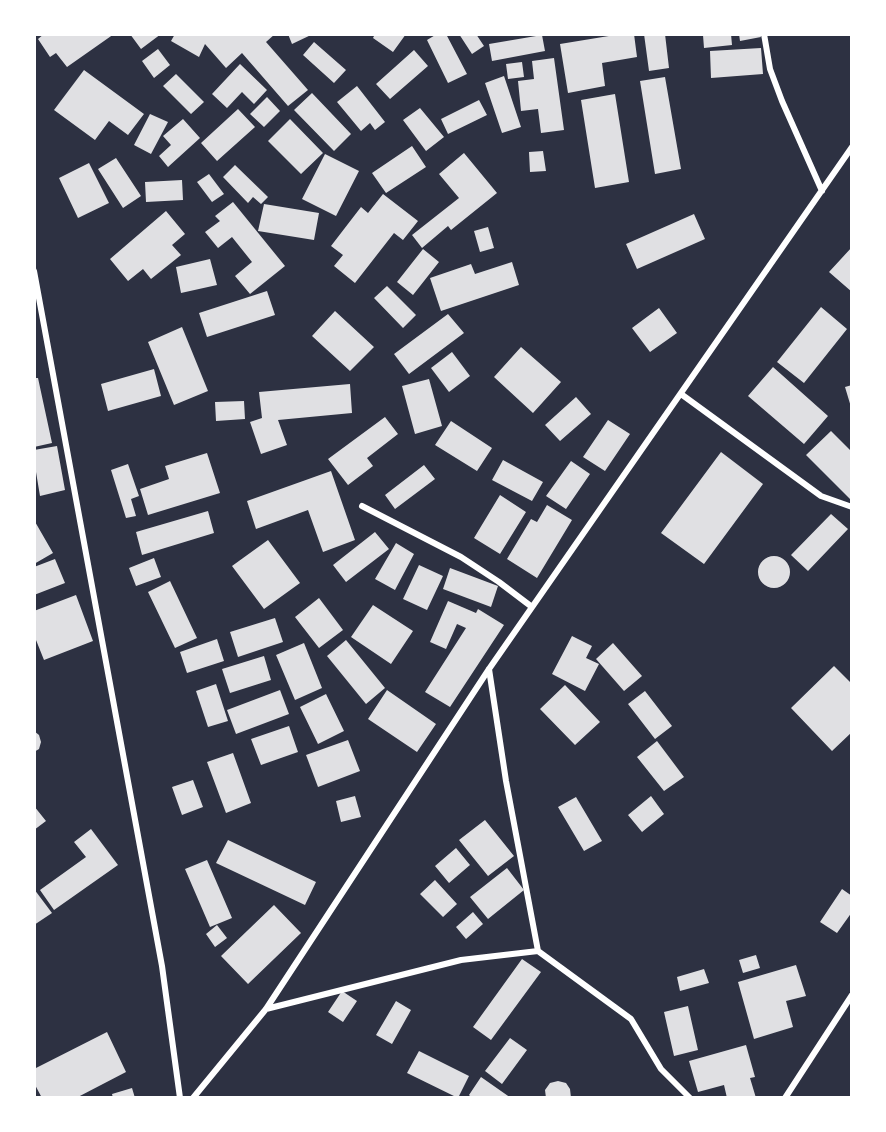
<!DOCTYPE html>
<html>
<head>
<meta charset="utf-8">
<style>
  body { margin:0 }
  #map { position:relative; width:886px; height:1132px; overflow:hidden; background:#2d3142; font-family:"IBM Plex Sans",sans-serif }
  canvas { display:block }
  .frame { position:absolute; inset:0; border:36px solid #fff; pointer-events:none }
</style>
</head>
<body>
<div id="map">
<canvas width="886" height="1132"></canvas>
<div class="frame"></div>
</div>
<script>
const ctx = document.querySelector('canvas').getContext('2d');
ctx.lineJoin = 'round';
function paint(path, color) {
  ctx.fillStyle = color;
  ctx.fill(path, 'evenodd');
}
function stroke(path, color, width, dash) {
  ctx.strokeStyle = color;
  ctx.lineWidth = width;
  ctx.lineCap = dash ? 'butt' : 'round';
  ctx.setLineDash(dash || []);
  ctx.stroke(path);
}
const building = new Path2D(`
  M44,34H114L67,67L56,53L50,57L38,39Z
  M130,34H161L141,49Z
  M175,34H275L266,42L308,90L288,106L242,53L226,68L205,44L199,57L171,41Z
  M288,34H313L292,44Z
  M375,34H406L393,52L373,38Z
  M437,34H446L467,74L448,83L427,40Z
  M459,34H476L484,46L472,54Z
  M621,34H634L637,57L602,63L605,86L568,93L560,44Z
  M644,34H665L669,68L649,71Z
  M731,34L732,45L704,48L703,35Z
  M739,34H760L761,37L740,41Z
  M542,35L545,51L492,61L489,44Z
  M314,42L346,70L334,83L303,55Z
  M761,48L763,74L711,78L710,51Z
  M158,49L170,65L154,78L142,61Z
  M414,50L428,66L390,99L376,84Z
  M554,58L564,130L541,133L538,109L521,111L518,81L534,79L532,61Z
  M522,62L524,77L508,79L506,64Z
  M240,64L267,90L254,104L242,92L227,108L212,94Z
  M84,70L144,114L128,135L109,121L95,140L54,110Z
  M176,74L204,102L191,114L163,86Z
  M504,76L521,127L502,133L485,83Z
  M665,77L681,169L655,174L640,81Z
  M357,86L385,122L375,130L370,123L361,131L337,102Z
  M312,93L351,134L334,151L294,110Z
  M615,94L629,182L595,188L581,100Z
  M267,97L280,111L264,127L250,114Z
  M479,100L487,115L448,134L441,119Z
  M420,108L444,137L426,151L403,120Z
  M238,109L255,127L217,161L201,143Z
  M150,114L168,122L151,154L134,145Z
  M183,119L200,138L168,167L159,156L171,145L163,136Z
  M290,119L323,153L301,174L268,141Z
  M412,146L426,167L386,193L372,173Z
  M543,151L546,171L530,172L529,152Z
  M464,153L497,193L451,230L448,226L422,248L412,235L459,198L439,174Z
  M325,154L359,171L336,216L302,199Z
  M116,158L141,196L123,208L98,169Z
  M89,163L109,203L78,218L59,178Z
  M235,165L268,197L261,204L253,197L248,203L223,177Z
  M209,174L224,194L212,202L197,182Z
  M182,180L183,200L146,202L145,182Z
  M383,194L418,221L403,240L394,233L355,283L334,266L343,255L331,246L361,207L368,213Z
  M233,202L285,266L250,294L235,276L252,262L232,237L218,248L205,232L220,221L215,216Z
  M264,204L319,213L314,240L258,231Z
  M166,211L185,234L172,245L181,255L151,279L143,269L128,281L110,259Z
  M694,214L705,239L637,269L626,244Z
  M488,227L494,248L480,252L474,231Z
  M852,247V292L829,272Z
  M423,249L439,262L413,295L397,282Z
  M210,259L217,285L181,293L176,267Z
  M512,262L519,285L441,311L430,278L471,264L475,274Z
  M387,286L416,315L403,328L374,298Z
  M267,291L275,315L207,337L199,313Z
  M821,307L847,329L804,383L777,362Z
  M659,308L677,333L650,352L632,328Z
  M335,311L374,347L350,371L312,336Z
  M448,314L464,333L409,374L394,354Z
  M182,327L208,391L174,405L148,342Z
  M521,347L561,382L533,413L494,377Z
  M452,352L470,376L449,392L431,368Z
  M773,367L828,416L804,444L748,396Z
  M154,369L161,396L108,411L101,384Z
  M34,378H38L52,443L34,447Z
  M429,379L442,426L415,434L402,386Z
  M350,384L352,413L278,420L287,445L261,454L250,422L262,418L259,392Z
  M852,385V407H851L845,387Z
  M576,397L591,414L560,441L545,425Z
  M244,401L245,419L216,421L215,402Z
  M385,417L398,434L367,458L373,466L348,485L328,459Z
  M608,420L630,434L605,471L583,457Z
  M451,421L492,448L477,471L435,445Z
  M831,431L852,452V501L806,455Z
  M57,446L65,490L40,496L36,472L34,473V450Z
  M721,452L763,484L704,564L661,533Z
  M207,453L220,493L148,515L140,489L169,479L165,466Z
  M503,460L543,482L532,501L492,480Z
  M571,461L590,474L566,509L546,496Z
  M128,464L139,496L131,499L136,516L126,518L111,470Z
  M424,465L435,479L395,509L385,495Z
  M331,471L355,540L323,552L308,510L256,529L247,501Z
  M500,495L526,512L500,554L474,538Z
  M547,505L572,520L537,578L507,559L531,519L537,522Z
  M208,511L214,533L142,555L136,532Z
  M831,514L848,529L808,571L791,555Z
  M34,520L53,553L34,564Z
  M375,532L389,549L346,582L333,565Z
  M268,540L300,583L264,609L232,566Z
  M396,543L414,554L395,590L375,579Z
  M758 572a16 16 0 1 1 32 0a16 16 0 1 1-32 0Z
  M154,558L161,577L136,586L129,568Z
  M55,559L65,583L34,595V567Z
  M419,565L443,576L427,610L403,599Z
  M450,568L498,586L491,607L443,589Z
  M170,581L197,638L175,648L148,592Z
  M76,595L93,641L44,660L34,635V611Z
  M319,598L343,630L319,648L295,617Z
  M448,601L476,613L478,609L504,625L450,707L425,692L466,628L457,624L446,649L430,642Z
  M373,605L413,631L391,664L351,637Z
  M275,618L283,642L238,657L230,632Z
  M572,636L592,646L586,658L599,664L585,691L552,674Z
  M217,639L224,661L187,673L180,652Z
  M346,640L385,688L366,704L327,656Z
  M304,643L322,688L295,700L276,655Z
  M613,643L642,676L624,691L596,659Z
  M264,656L271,680L230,693L222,669Z
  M834,666L852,684V732L832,751L791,708Z
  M216,684L228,721L208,727L196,691Z
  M565,685L600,722L575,745L540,709Z
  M280,690L289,714L236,734L227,710Z
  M387,690L436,724L417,752L368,719Z
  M645,691L672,726L655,739L628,704Z
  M326,694L344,731L318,744L300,707Z
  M289,726L298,752L261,765L251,739Z
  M34,731L39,735L41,742L39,749L34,752Z
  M348,740L360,771L318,787L306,755Z
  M657,741L684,777L664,791L637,757Z
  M233,753L251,803L226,813L207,762Z
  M193,780L203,807L182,815L172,787Z
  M355,796L361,817L341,822L336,801Z
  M651,796L664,814L642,832L628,815Z
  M576,797L602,841L584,851L558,807Z
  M34,806L46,821L34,830Z
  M485,820L514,856L488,876L459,840Z
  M91,829L118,865L54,910L40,890L86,857L74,842Z
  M228,840L316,882L305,905L216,863Z
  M456,848L470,865L449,883L435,866Z
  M207,860L232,918L210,927L185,869Z
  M507,868L524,890L488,919L470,897Z
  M435,880L457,904L443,917L420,894Z
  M34,889L52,913L34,925Z
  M842,889L852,896V912L837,933L820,922Z
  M274,905L301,933L248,984L221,956Z
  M473,912L483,924L466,939L456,927Z
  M217,925L227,938L215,947L206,934Z
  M756,955L760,968L743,973L739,960Z
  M522,959L541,972L491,1040L473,1027Z
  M796,965L806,996L786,1001L793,1027L754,1039L738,982Z
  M704,969L709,983L680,991L677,977Z
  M342,991L357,1001L343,1022L328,1012Z
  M396,1001L411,1010L392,1044L376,1035Z
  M688,1006L698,1050L674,1056L664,1012Z
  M107,1032L126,1072L76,1098H42L34,1083V1069Z
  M510,1038L527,1050L502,1084L485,1071Z
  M746,1045L755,1077L750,1078L756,1098H727L724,1085L698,1092L689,1061Z
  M419,1051L469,1076L458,1098L407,1073Z
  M481,1077L511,1098H472L469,1095Z
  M558,1081L566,1083L570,1089L571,1098H546L545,1090L550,1083Z
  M132,1088L135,1098H113L112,1094Z`);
const minor = new Path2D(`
  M764,34L770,69L782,101L822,191
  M34,271L162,966L180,1098
  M681,394L821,496L852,507
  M362,506L461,557L499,582L532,607
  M538,951L631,1019L661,1069L690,1098
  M266,1009L461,960L538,951L506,781L489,669
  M193,1098L266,1009L489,669L852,147
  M785,1098L852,995`);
paint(building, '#e0e0e3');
stroke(minor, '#fff', 6);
</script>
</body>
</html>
